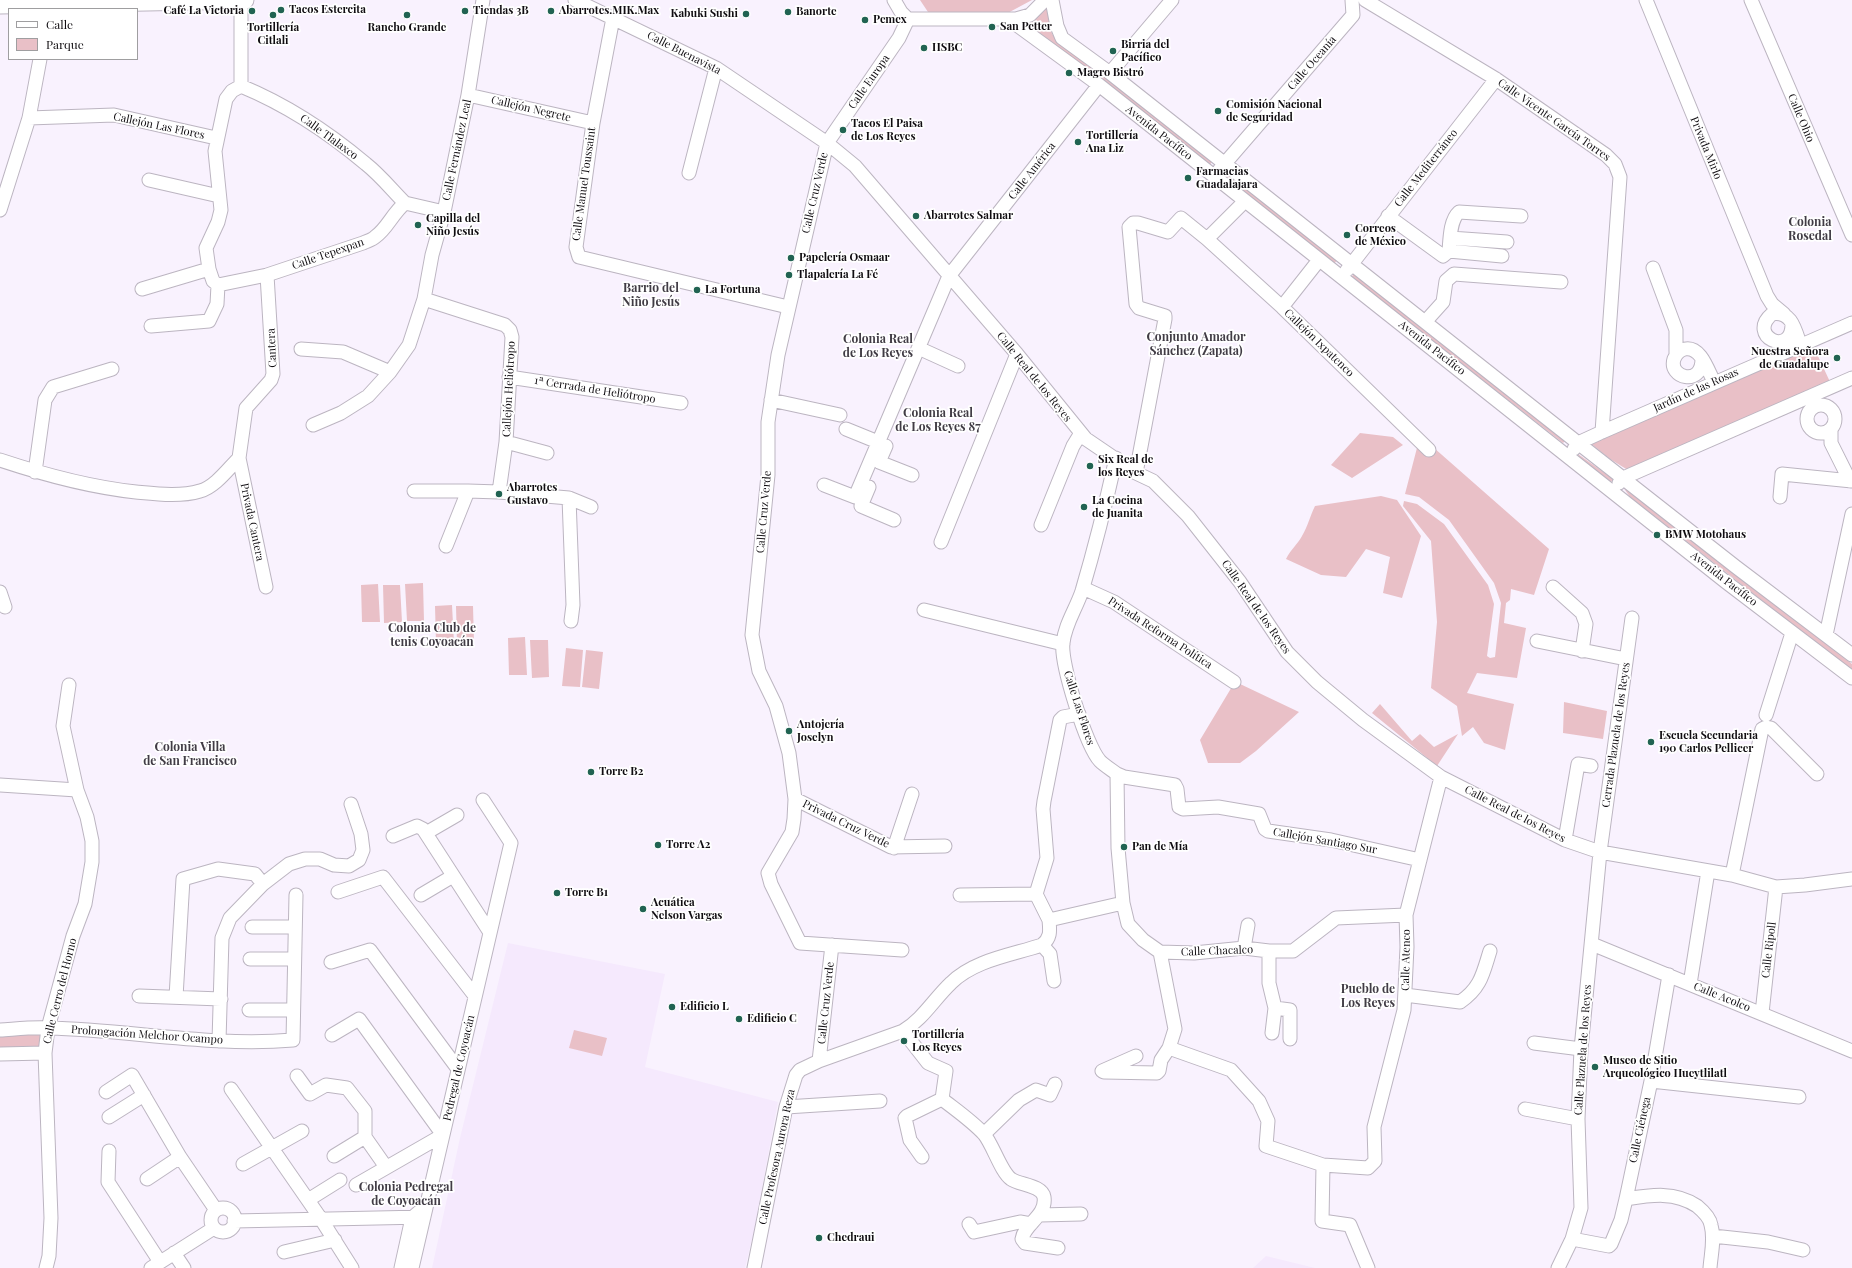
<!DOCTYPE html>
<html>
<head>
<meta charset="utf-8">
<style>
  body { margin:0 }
  #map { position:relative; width:1852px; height:1268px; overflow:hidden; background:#f9f2fe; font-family:"Playfair Display",serif }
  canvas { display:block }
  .legend { position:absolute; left:8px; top:8px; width:130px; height:52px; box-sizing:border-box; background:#fff; border:1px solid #9f9ea0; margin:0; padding:5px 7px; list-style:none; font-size:12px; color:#100d11 }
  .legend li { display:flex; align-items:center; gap:8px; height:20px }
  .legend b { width:20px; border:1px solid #9f9ea0 }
</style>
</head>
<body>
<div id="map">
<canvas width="1852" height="1268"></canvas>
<ul class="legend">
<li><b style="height:5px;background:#fff"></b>Calle</li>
<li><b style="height:11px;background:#e9c0c7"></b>Parque</li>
</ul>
</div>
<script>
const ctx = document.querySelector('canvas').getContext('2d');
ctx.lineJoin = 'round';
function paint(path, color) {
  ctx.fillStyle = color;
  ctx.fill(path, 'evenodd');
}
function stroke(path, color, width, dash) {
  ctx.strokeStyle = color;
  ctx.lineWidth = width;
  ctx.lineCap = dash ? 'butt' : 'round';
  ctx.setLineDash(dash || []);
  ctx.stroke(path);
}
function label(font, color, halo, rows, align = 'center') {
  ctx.font = font + ' "Playfair Display",serif';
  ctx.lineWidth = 3.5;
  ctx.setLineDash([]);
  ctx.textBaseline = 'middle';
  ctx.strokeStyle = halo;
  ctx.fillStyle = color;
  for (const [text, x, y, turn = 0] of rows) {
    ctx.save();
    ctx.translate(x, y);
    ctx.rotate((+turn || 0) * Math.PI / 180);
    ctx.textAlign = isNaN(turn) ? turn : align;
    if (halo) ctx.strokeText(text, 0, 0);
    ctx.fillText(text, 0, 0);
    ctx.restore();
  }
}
const built = new Path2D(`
  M508,943L665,974L645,1067L778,1102L754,1231L745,1268H432L460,1138Z
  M1266,1256L1315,1268H1253Z`);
const green = new Path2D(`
  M920,0H1032L1004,15H930Z
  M1047,6L1052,34L1212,161L1210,165L1023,23Z
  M1226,171L1337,260L1334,264L1222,176Z
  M1354,274L1565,441L1563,443L1351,277Z
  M1811,341L1831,384L1631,472L1610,459L1589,442Z
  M1360,433L1393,437L1403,445L1352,478L1331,465Z
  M1417,433L1549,549L1534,595L1511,589L1510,600L1506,603L1504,623L1526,628L1517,678L1477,673L1467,693L1514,704L1505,750L1484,743L1473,727L1462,736L1457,706L1431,688L1437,622L1431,541L1403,506L1404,501L1417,504L1444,524L1488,585L1494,604L1487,656L1490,658L1495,657L1501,603L1494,583L1449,520L1419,497L1405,494L1418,444Z
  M1578,454L1613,479L1611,482L1579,459Z
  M1623,487L1852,664V671L1630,497Z
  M1381,496L1397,500L1421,536L1402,598L1383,593L1390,557L1366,549L1346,577L1321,575L1286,559C1291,549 1297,545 1302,536C1308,526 1310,516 1315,506Z
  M423,583L424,621H407L405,584Z
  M378,584L380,622H362L361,585Z
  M383,585H400L402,622L384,623Z
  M452,605L454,643H436L435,606Z
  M456,606H473L474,643L457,644Z
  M525,637L527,675H509L508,638Z
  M530,640H548L549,677L532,678Z
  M566,648L583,650L580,687L562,686Z
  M586,650L603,652L599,689L582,687Z
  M1238,683L1299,712L1256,751L1240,763H1208L1200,740L1233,685Z
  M1564,702L1607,711L1603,739L1563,733Z
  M1380,704L1412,741L1420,734L1434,747L1458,734L1437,766L1372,713Z
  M574,1030L607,1038L602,1056L569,1048Z
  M0,1035H40V1049L0,1051Z`);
const minor = new Path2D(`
  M241,0V86
  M575,0L716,68L827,143L855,166L1017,354L1086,439L1136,473L1153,481L1188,516L1240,582L1287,652L1317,682L1363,720L1441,777L1565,840L1600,852L1732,875L1776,887L1805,885L1852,879
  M894,0L901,12L908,19H1016L1030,15L1045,0
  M1052,0L1057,26L1062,38L1110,73L1578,443L1736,567L1852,655
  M1365,0L1496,79L1606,155L1615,164L1620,177L1602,432
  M1646,0L1767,296L1772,304L1784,314
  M1751,0L1852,235
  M613,18L593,123L576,247L579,257L788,307
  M1010,20L1099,85L1726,582L1852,678
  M1110,73L1172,0
  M241,86C287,105 328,132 366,164C380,175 392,190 405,203
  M468,95L593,123
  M29,118L114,115L216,138
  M1220,169L1353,15L1352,0
  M689,173L716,68
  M149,180L219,196
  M405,203L444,212
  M0,210L29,118L40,59
  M1388,216L1443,256L1449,251C1450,239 1450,220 1459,212L1521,216
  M1450,238L1507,242
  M1207,239L1245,201
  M1449,251L1502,256
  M1653,268L1676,330V354
  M1347,270L1496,79
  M218,285L213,281L209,269L206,248L218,222L221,210L215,151L226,99L232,91L241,86
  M218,285L267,275L363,243C367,241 372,240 375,237C387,229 392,214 405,203
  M142,289L209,269
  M424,299L505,325L510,330L512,337L506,442L499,492
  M1282,307L1319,260
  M1425,322L1443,302L1446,281L1454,274L1561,282
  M1792,324C1792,358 1746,336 1772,314C1791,310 1795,329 1800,344
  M151,326L209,321L217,304L218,285
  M301,349L343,352L390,372
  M925,351L958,366
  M1702,359C1702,387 1668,378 1674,359C1676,354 1680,350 1685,349C1701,346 1708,371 1714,382
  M509,377L681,403
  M771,400L840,415
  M1807 419a14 14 0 1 1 28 0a14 14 0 1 1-28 0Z
  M313,425L341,413L368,396L390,372L409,345L424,299L432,255L444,212L468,95L483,0
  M846,429L878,442
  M1831,430V443L1850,481
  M506,442L547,453
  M886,446L879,462L912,475
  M1574,449L1578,443L1602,432L1852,323
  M1116,458C1106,503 1095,547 1082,591C1076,609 1065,624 1063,643C1060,662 1086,746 1100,761C1105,766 1112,770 1117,774L1118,848L1123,903L1128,924L1143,940L1160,952L1175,1029L1169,1048L1231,1070L1259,1101L1268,1121L1266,1146L1323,1165L1322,1221L1350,1225L1368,1268
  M0,460C45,475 89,487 136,492C157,494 180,497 200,491C215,487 228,469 239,458
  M35,472L45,400L53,387L112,369
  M1136,473L1165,319V316L1139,308L1136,304L1129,227L1133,223H1138L1168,232L1181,218L1207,239L1282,307L1429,450
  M1619,483L1623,478L1852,378
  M824,485L855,497L949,276L1099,85
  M869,487L861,506L894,520
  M414,491H468
  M1780,497L1782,474L1852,481
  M569,498L591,507
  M1041,525L1073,446L1081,433
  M941,542L1017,354
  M446,546L468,491L499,492L569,498L573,605L571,621
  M266,587L239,458L246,408L271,380L273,374L267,275
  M1553,587L1582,613L1586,624L1582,651
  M1083,588L1114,602L1234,682
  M0,592L5,607
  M924,610L1063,644
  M1826,635L1852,514
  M1537,641L1626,659
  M1766,715L1792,633
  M1117,774L1124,777L1175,785L1177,789L1179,807L1183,809L1218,807L1259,814L1265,829L1268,831L1331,840L1420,860
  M0,785L77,790
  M795,799L891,847L945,846
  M426,833L457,815
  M393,836L417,826L423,829L489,931
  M1565,840L1578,764L1591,766
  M894,848L912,794
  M1732,875L1762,729L1766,727L1771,728L1817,774
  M338,892L383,877L475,996
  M421,895L453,876
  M960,895L1036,894
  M1049,920L1036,894L1047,858L1043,809L1044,801L1060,720L1063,717L1079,714
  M252,927H295
  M1592,944L1852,1051
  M1042,945L1050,954L1054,981
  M1244,948L1248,925
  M902,950L800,943L771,884L768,873L792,832L794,819L795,799L789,753L776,706L759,671L752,635L768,475V422L778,355L827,143L899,38L908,19
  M1269,951V983L1275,1008L1272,1033
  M1160,952L1194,953L1244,948L1269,951H1293L1336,918L1406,915
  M250,959H294
  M331,962L370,950L458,1069
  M1690,984L1708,871
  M1405,995L1460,1002C1481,988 1483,973 1490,951
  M139,996L221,999
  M176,997L183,879L218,869L255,874L263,884
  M1275,1008L1290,1010V1039
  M249,1010H292
  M1762,1013L1776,887
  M0,1030C16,1029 33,1027 49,1028C130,1030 212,1047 293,1040L296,895
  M903,1031L928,1063L946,1071L942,1099C956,1110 972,1121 984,1134C993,1145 1001,1172 1011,1179C1019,1185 1042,1185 1044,1197C1047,1216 1024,1224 1022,1239L1025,1243L1058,1248
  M332,1035L359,1019L443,1135L356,1185
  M219,1041L222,938L230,918L263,884L289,864L305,859H320L334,865L349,866L359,860L363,850L361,834L351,804
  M1534,1043L1581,1049
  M0,1054L45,1053
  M1136,1056L1102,1071L1104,1072L1157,1073L1159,1071L1161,1060L1169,1048
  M819,1061L832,945
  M297,1076L310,1094L326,1085L347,1088L365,1111V1137
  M1651,1081L1799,1097
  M231,1089L321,1219L352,1268
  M106,1092L132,1075L180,1157L216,1210
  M786,1107L880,1101
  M1525,1109L1578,1119
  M109,1117L144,1095
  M984,1134L1019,1100L1036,1090L1050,1095L1055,1084
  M109,1151L108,1182L160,1262
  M334,1156L365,1137L386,1167
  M922,1157L910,1140L905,1118L907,1116L942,1099
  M243,1164L302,1131
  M1323,1165L1368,1168L1375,1161L1374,1127L1404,1010L1407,947L1406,915L1441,777
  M147,1179L180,1157
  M1626,1199C1651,1195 1675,1191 1697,1206C1703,1211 1710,1218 1711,1225C1715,1239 1711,1254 1710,1268
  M308,1200L340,1180
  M211 1220a12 12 0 1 1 24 0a12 12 0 1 1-24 0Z
  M1040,1215L1081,1214
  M234,1221L424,1217
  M969,1224L974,1232L1020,1222L1031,1224
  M1713,1236L1768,1242L1803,1250
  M1572,1239L1609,1246L1611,1244L1621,1220L1626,1199L1651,1081L1669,975
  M284,1252L335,1240
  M174,1253L184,1268
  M46,1268L49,1256L51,1218L45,1053L48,1028L73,936L85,904L92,862V841L87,817L77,790L63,726L69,685
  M151,1268L214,1228
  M401,1268L412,1218L419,1212
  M412,1268L511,843L483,800
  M754,1268L786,1107L796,1075L800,1070L819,1061L903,1031C923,1019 934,999 951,983C974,960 1012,955 1042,945C1051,938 1050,931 1049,920L1123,903
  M1558,1268L1572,1239L1581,1208L1578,1119L1581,1049L1600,852L1632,618`);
const major = new Path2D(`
  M0,5L245,0`);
const markers = [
  [281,10,4,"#216352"],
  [252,11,4,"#216352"],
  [465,11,4,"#216352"],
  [551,11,4,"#216352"],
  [788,12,4,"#216352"],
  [746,14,4,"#216352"],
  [273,15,4,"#216352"],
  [407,15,4,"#216352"],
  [865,20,4,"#216352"],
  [992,27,4,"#216352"],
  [924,48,4,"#216352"],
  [1113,51,4,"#216352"],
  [1069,73,4,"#216352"],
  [1218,111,4,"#216352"],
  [843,130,4,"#216352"],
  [1078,142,4,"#216352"],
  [1188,178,4,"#216352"],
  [916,216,4,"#216352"],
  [418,225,4,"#216352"],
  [1347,235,4,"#216352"],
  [791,258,4,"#216352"],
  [789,275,4,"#216352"],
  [697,290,4,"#216352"],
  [1837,358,4,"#216352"],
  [1090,466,4,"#216352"],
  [499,494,4,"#216352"],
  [1084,507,4,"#216352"],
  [1657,535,4,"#216352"],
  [789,731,4,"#216352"],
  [1651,742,4,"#216352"],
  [591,772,4,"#216352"],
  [658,845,4,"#216352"],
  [1124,847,4,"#216352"],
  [557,893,4,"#216352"],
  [643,909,4,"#216352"],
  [672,1007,4,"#216352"],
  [739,1019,4,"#216352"],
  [904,1041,4,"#216352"],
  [1595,1067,4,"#216352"],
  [819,1238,4,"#216352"]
];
const poiNames = [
  ["Tacos Estercita",289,10],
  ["Café La Victoria",244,11,"right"],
  ["Tiendas 3B",473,11],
  ["Abarrotes.MIK.Max",559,11],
  ["Banorte",796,12],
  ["Kabuki Sushi",738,14,"right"],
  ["Pemex",873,20],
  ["San Petter",1000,27],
  ["Tortillería",273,28,"center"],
  ["Citlali",273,41,"center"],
  ["Rancho Grande",407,28,"center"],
  ["Birria del",1121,45],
  ["Pacífico",1121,58],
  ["HSBC",932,48],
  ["Magro Bistró",1077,73],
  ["Comisión Nacional",1226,105],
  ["de Seguridad",1226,118],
  ["Tacos El Paisa",851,124],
  ["de Los Reyes",851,137],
  ["Tortillería",1086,136],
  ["Ana Liz",1086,149],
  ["Farmacias",1196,172],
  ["Guadalajara",1196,185],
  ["Abarrotes Salmar",924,216],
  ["Capilla del",426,219],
  ["Niño Jesús",426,232],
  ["Correos",1355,229],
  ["de México",1355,242],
  ["Papelería Osmaar",799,258],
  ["Tlapalería La Fé",797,275],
  ["La Fortuna",705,290],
  ["Nuestra Señora",1829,352,"right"],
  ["de Guadalupe",1829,365,"right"],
  ["Six Real de",1098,460],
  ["los Reyes",1098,473],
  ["Abarrotes",507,488],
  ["Gustavo",507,501],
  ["La Cocina",1092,501],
  ["de Juanita",1092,514],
  ["BMW Motohaus",1665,535],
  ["Antojería",797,725],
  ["Joselyn",797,738],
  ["Escuela Secundaria",1659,736],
  ["190 Carlos Pellicer",1659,749],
  ["Torre B2",599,772],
  ["Torre A2",666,845],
  ["Pan de Mía",1132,847],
  ["Torre B1",565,893],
  ["Acuática",651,903],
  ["Nelson Vargas",651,916],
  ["Edificio L",680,1007],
  ["Edificio C",747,1019],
  ["Tortillería",912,1035],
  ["Los Reyes",912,1048],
  ["Museo de Sitio",1603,1061],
  ["Arqueológico Hueytlilatl",1603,1074],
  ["Chedraui",827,1238]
];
const streetNames = [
  ["Calle Buenavista",684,53,27],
  ["Calle Oceanía",1312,63,-49],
  ["Calle Europa",869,82,-55],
  ["Callejón Negrete",531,109,13],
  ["Calle Ohio",1801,118,67],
  ["Calle Vicente García Torres",1554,120,35],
  ["Callejón Las Flores",159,126,12],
  ["Avenida Pacífico",1159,133,38],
  ["Calle Tlalaxco",329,137,36],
  ["Privada Mirlo",1706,148,68],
  ["Calle Fernández Leal",457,150,-78],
  ["Calle Mediterráneo",1426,168,-52],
  ["Calle América",1032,171,-52],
  ["Calle Manuel Toussaint",584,184,-82],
  ["Calle Cruz Verde",815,193,-77],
  ["Calle Tepexpan",328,254,-19],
  ["Callejón Ixpatenco",1319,343,44],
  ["Cantera",272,348,-93],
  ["Avenida Pacífico",1432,348,38],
  ["Calle Real de los Reyes",1034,377,51],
  ["Callejón Heliótropo",509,389,-87],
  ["1ª Cerrada de Heliótropo",595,390,9],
  ["Jardín de las Rosas",1696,390,-24],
  ["Calle Cruz Verde",764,512,-85],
  ["Privada Cantera",252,522,78],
  ["Avenida Pacífico",1724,579,38],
  ["Calle Real de los Reyes",1256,607,55],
  ["Privada Reforma Política",1160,633,33],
  ["Calle Las Flores",1079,708,72],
  ["Cerrada Plazuela de los Reyes",1616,735,-82],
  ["Calle Real de los Reyes",1515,814,27],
  ["Privada Cruz Verde",846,824,26],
  ["Callejón Santiago Sur",1325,841,10],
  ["Calle Ripoll",1769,950,-83],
  ["Calle Chacalco",1217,951,-2],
  ["Calle Atenco",1406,960,-89],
  ["Calle Cerro del Horno",60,991,-76],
  ["Calle Acolco",1722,997,22],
  ["Calle Cruz Verde",826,1003,-84],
  ["Prolongación Melchor Ocampo",147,1035,4],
  ["Calle Plazuela de los Reyes",1583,1050,-86],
  ["Pedregal de Coyoacán",459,1068,-77],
  ["Calle Ciénega",1640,1130,-78],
  ["Calle Profesora Aurora Reza",777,1157,-78]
];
const neighbourhoodNames = [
  ["Colonia",1810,222],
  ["Rosedal",1810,236],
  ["Barrio del",651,288],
  ["Niño Jesús",651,302],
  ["Conjunto Amador",1196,337],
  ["Sánchez (Zapata)",1196,351],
  ["Colonia Real",878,339],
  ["de Los Reyes",878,353],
  ["Colonia Real",938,413],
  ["de Los Reyes 87",938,427],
  ["Colonia Club de",432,628],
  ["tenis Coyoacán",432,642],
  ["Colonia Villa",190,747],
  ["de San Francisco",190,761],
  ["Pueblo de",1368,989],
  ["Los Reyes",1368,1003],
  ["Colonia Pedregal",406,1187],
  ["de Coyoacán",406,1201]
];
paint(built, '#f5e9fd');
paint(green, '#e9c0c7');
stroke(minor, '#bcb5c1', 15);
stroke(major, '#bcb5c1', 19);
stroke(minor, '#fff', 13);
stroke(major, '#fff', 17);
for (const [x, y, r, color] of markers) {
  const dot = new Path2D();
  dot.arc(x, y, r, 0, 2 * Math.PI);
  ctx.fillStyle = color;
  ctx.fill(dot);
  stroke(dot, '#fff', 1.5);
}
label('bold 11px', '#100d11', '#fff', poiNames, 'left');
label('11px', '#100d11', '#fff', streetNames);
label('bold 12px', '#413c45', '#fff', neighbourhoodNames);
</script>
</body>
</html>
